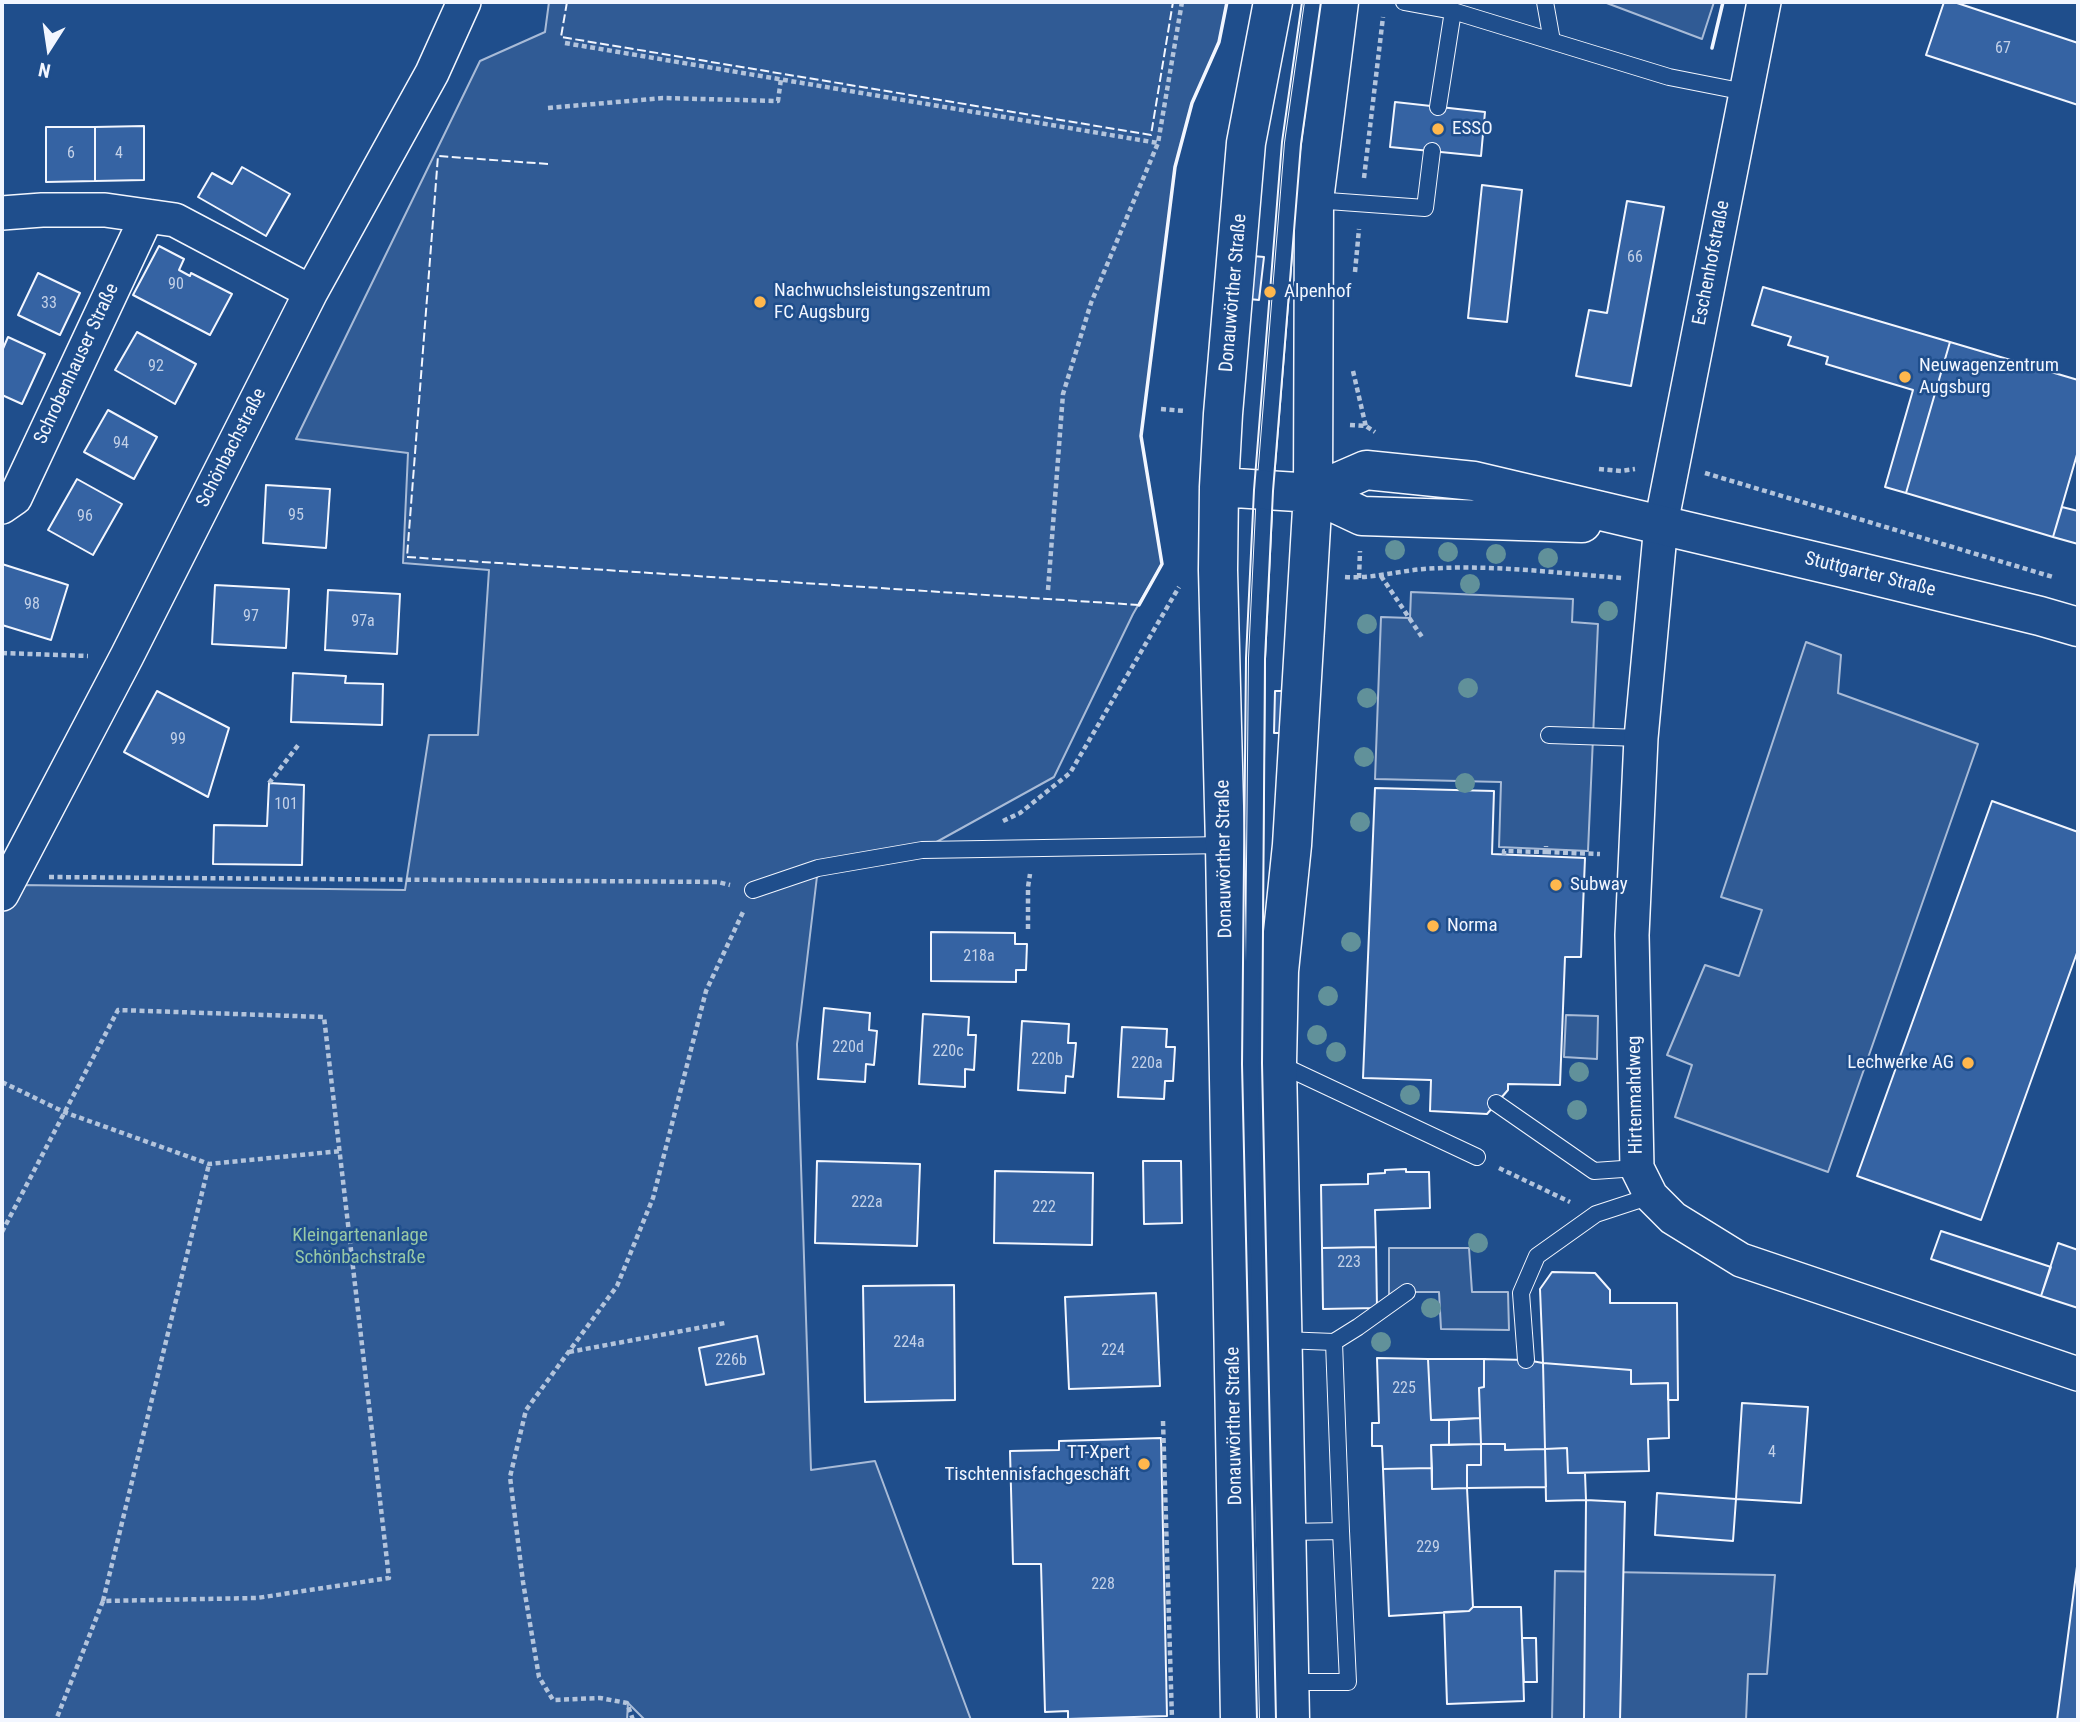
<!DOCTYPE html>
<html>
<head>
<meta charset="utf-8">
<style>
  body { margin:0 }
  #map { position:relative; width:2080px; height:1722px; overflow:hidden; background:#1f4e8c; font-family:"Roboto Condensed",sans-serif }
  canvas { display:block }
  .frame { position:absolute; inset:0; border:4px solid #f2f6ff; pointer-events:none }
  .north { position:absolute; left:14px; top:14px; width:70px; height:70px; -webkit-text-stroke:5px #1f4e8c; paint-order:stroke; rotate:192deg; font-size:19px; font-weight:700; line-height:28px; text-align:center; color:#f2f6ff }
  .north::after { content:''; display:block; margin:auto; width:24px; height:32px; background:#f2f6ff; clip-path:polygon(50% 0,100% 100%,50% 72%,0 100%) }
</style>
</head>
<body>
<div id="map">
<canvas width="2080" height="1722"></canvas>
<div class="frame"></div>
<div class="north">N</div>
</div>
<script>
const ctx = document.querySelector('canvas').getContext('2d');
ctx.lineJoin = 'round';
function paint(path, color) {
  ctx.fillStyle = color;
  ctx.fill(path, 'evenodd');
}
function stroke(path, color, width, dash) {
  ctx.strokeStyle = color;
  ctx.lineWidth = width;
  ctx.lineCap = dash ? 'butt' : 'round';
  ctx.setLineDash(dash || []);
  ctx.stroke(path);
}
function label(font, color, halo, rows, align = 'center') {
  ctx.font = font + ' "Roboto Condensed",sans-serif';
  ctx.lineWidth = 5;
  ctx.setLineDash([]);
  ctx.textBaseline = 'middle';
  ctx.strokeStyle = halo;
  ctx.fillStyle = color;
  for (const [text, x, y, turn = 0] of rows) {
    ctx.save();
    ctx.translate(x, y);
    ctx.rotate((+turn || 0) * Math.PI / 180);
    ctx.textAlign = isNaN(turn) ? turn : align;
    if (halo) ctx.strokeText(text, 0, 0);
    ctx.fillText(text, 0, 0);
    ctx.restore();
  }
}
const built = new Path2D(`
  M549,2H1227L1219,42L1192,103L1175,167L1141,436L1162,564L1133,614L1054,777L922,850L818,868L797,1044L811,1470L875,1461L971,1720H645L628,1703L627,1720H2V913L19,885L405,890L429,735H478L489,570L403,563L408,453L296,439L480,61L545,32Z
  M1604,2H1714L1702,39Z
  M1411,592L1573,599L1572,622L1598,624L1588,851L1499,847L1501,782L1375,779L1381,617L1410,618Z
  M1806,642L1841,655L1838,693L1978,744L1828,1172L1675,1117L1692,1065L1667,1055L1705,965L1739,976L1762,910L1721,897Z
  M1566,1015L1598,1016L1597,1059L1564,1057Z
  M1389,1248H1469L1472,1292H1508L1509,1330L1441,1329L1439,1292H1407L1389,1305Z
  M1555,1571L1775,1575L1767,1674H1748L1746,1720H1552Z`);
const building = new Path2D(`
  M1944,2H1954L2078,43V105L1926,55Z
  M1395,102L1485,112L1481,156L1390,147Z
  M144,126V180L95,181V127Z
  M46,127H95V181L46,182Z
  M242,167L290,194L266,236L198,197L212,173L232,184Z
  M1482,185L1522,190L1507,322L1468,318Z
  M1627,201L1664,207L1631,386L1576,376L1589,310L1607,313Z
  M159,246L184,259L179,270L190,276L191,273L232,294L210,335L133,295Z
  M1253,256L1264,257L1259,300L1249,299Z
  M38,273L80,293L60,335L18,315Z
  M1763,287L1950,342L1906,493L1885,487L1913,390L1826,364L1828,357L1788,345L1791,337L1752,325Z
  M137,332L196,364L175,404L115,370Z
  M8,337L45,354L22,404L2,395V351Z
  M1950,342L2078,380V451L2053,537L1906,493Z
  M108,410L157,437L134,479L84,452Z
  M77,479L122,504L93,555L48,530Z
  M266,485L330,489L326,548L263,543Z
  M2062,507L2078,511V544L2053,537Z
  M2,564L68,585L51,640L2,625Z
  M215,585L289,589L286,648L212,644Z
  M328,590L400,594L397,654L325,650Z
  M293,673L346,676L345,683L383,684L382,725L291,722Z
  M157,691L229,728L208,797L124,752Z
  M1275,691H1286L1284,733H1274Z
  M269,783L304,785L302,865L213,864L214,825L267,826Z
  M1375,788L1494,791L1492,854L1585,858L1581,957H1565L1560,1085L1508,1084V1090L1487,1114L1430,1111L1431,1080L1363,1078Z
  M1992,801L2078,832V950L1981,1220L1857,1176Z
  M931,932L1015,933V944H1027L1026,970H1016V982L931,981Z
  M824,1008L870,1013L869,1030L877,1031L874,1065L866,1064L865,1082L818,1079Z
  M923,1014L969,1017L968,1035H976L974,1070L965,1069V1087L919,1084Z
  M1022,1021L1069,1024L1068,1043H1076L1073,1077L1066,1076L1065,1093L1018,1090Z
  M1122,1027L1167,1029L1166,1047H1175L1173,1081H1165L1164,1099L1118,1097Z
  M817,1161L920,1164L917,1246L815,1243Z
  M1143,1161H1181L1182,1223L1144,1224Z
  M1406,1169V1172H1429L1430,1208L1375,1210L1376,1247L1322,1248L1321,1185L1368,1184V1174L1385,1173V1170Z
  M995,1171L1093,1173L1092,1245L994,1243Z
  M1941,1231L2051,1267L2041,1296L1931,1259Z
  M2058,1243L2078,1250V1308L2041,1296Z
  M1376,1247L1377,1308L1323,1309L1322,1248Z
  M1552,1272L1595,1273L1610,1290V1303H1677L1678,1400H1668V1383L1631,1384V1370L1543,1363L1540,1289Z
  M954,1285L955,1400L865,1402L863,1286Z
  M1156,1293L1160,1386L1069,1389L1065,1297Z
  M757,1336L764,1374L706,1385L699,1348Z
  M1377,1358L1428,1359L1431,1420H1449V1445H1431L1432,1468L1383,1469L1382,1446H1372V1423H1379Z
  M1428,1359H1484V1387L1479,1388L1480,1418L1431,1420Z
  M1484,1359L1526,1360L1543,1363L1545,1449L1505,1450V1444H1481L1479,1388L1484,1387Z
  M1543,1363L1631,1370V1384L1668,1383L1669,1438L1648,1439L1649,1471L1568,1473L1567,1448L1545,1449Z
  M1742,1403L1808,1407L1801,1503L1736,1499Z
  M1480,1418L1481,1444L1449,1445V1420Z
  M1161,1438L1167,1716L1068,1719V1711L1045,1712L1041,1564H1013L1010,1451L1059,1450V1441Z
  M1481,1444H1505V1450L1545,1449L1546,1487L1467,1488V1465H1481Z
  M1481,1444V1465H1467V1488L1432,1489L1431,1445Z
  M1567,1448L1568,1473H1585L1586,1500L1546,1501L1545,1449Z
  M1432,1468V1489L1467,1488L1473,1607L1469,1611L1389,1616L1383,1469Z
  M1657,1493L1736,1499L1733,1541L1655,1535Z
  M1586,1500L1625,1502L1620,1720H1584Z
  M2078,1559V1720H2057Z
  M1473,1607H1521L1524,1701L1447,1704L1444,1612L1469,1611Z
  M1522,1638H1536L1537,1682H1524Z`);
const path = new Path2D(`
  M565,43L1158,143
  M548,108L663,98L778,101L781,79
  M1364,178L1383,17
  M1355,272L1359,229
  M1353,371L1366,427
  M1161,409L1185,411
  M1350,425L1366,426L1375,432
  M1599,469L1621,471L1635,469
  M1705,473L2053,577
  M1381,576L1422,637
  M1345,577C1372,579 1397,571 1424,569C1489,564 1557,573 1622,578
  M1359,578L1360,551
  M1048,590L1063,394L1091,303L1158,143L1182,2
  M2,653L88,656
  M269,783L299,744
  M1003,821L1020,813L1070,773L1179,587
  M1546,852L1600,854
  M1504,855V851L1546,852V846
  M49,877L718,882L730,885
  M1028,929V887L1030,874
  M2,1082L64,1112L209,1164L341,1151
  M1499,1168L1570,1202
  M2,1232L118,1010L324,1017L389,1578L257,1598L103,1601L56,1720
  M569,1352L725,1323
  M1163,1421L1172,1720
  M103,1601L209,1164
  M633,1720L627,1703L600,1698L553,1700L539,1677L523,1582L510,1477L526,1410L617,1286L653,1198L706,991L743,912`);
const service = new Path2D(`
  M1404,2L1453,11L1438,107
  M1545,2L1552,41
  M1453,11L1669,77L1745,92
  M1314,200L1425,208L1432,151
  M1549,735L1641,738
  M753,890L818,868L922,850L1225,845
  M1277,1063L1477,1157
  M1496,1103L1594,1171L1637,1168
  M1283,1340L1334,1342L1358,1327L1407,1292
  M1334,1342L1341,1531
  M1526,1360L1521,1293L1537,1256L1596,1214L1651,1196
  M1287,1532L1341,1531L1348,1682H1289
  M1268,1720L1253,1063L1257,658L1265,490L1293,143L1313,2`);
const minor = new Path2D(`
  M1764,2L1661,524L1641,738L1632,935L1637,1168L1651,1196L1673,1218L1741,1260L2078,1374
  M2,213L42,210H105L175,220L311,292
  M2,507L15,498L147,216
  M2,894L127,656L311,292L432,73L464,2`);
const secondary = new Path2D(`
  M1219,487L1313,493L1362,516L1582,523
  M1313,493L1366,470L1474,481L1843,568L2040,616L2078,627
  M1240,1720L1225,845L1218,570L1219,487L1223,414L1246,143L1273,2
  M1290,1720L1277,1063L1279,971L1292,845L1313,493L1314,200L1339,2`);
const tram = new Path2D(`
  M1257,1720L1242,1064L1246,658L1254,490L1282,142L1302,2
  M1276,1720L1262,1063L1265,659L1273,491L1301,144L1321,2`);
const fence = new Path2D(`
  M567,2L561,37L1151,135L1173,2
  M548,164L438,156L407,557L1139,605`);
const wall = new Path2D(`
  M1712,48L1723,2
  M1139,605L1162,564L1141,436L1175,167L1192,103L1219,42L1227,2`);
const trees = [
  [1395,550],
  [1448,552],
  [1496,554],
  [1548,558],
  [1470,584],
  [1608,611],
  [1367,624],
  [1468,688],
  [1367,698],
  [1364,757],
  [1465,783],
  [1360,822],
  [1351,942],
  [1328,996],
  [1317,1035],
  [1336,1052],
  [1579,1072],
  [1410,1095],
  [1577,1110],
  [1478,1243],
  [1431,1308],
  [1381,1342]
];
const markers = [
  [1438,129,7,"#ffb74d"],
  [1270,292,7,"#ffb74d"],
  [760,302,7,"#ffb74d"],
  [1905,377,7,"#ffb74d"],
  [1556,885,7,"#ffb74d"],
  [1433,926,7,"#ffb74d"],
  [1968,1063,7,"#ffb74d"],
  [1144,1464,7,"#ffb74d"]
];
const numberNames = [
  ["67",2003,49],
  ["6",71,154],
  ["4",119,154],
  ["66",1635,258],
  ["90",176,285],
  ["33",49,304],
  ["92",156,367],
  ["94",121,444],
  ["95",296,516],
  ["96",85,517],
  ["98",32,605],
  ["97",251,617],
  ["97a",363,622],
  ["99",178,740],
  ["101",286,805],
  ["218a",979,957],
  ["220d",848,1048],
  ["220c",948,1052],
  ["220b",1047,1060],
  ["220a",1147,1064],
  ["222a",867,1203],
  ["222",1044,1208],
  ["223",1349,1263],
  ["224a",909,1343],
  ["224",1113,1351],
  ["226b",731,1361],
  ["225",1404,1389],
  ["4",1772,1453],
  ["229",1428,1548],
  ["228",1103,1585]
];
const poiNames = [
  ["ESSO",1452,129],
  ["Nachwuchsleistungszentrum",774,291],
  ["FC Augsburg",774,313],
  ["Alpenhof",1284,292],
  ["Neuwagenzentrum",1919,366],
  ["Augsburg",1919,388],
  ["Subway",1570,885],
  ["Norma",1447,926],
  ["Lechwerke AG",1954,1063,"right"],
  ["TT-Xpert",1130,1453,"right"],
  ["Tischtennisfachgeschäft",1130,1475,"right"]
];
const streetNames = [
  ["Eschenhofstraße",1712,263,-79],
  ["Donauwörther Straße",1234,293,-85],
  ["Schrobenhauser Straße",77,364,-65],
  ["Schönbachstraße",232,448,-63],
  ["Stuttgarter Straße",1870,575,14],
  ["Donauwörther Straße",1225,859,-91],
  ["Hirtenmahdweg",1636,1095,-91],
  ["Donauwörther Straße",1235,1426,-91]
];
const parkNames = [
  ["Kleingartenanlage",360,1236],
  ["Schönbachstraße",360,1258]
];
paint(built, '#305b95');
stroke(built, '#a8bbd7', 2);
paint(building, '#3563a3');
stroke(building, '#f2f6ff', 2);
stroke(service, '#f2f6ff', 18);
stroke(minor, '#f2f6ff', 36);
stroke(secondary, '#f2f6ff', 41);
stroke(path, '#b3c4dc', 4.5, [5, 3.5]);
stroke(service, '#1f4e8c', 16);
stroke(minor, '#1f4e8c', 33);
stroke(secondary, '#1f4e8c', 38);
stroke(tram, '#f2f6ff', 2);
stroke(fence, '#f2f6ff', 2, [9, 3.5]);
stroke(wall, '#f2f6ff', 3.5);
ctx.fillStyle = '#61919a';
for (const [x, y] of trees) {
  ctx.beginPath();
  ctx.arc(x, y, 10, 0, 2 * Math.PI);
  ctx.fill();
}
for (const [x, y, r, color] of markers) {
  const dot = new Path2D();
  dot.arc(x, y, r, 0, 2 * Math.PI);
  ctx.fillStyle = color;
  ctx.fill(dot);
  stroke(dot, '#1f4e8c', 2.5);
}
label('16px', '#c3d1e8', null, numberNames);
label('19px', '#f2f6ff', '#1f4e8c', poiNames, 'left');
label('19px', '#f2f6ff', '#1f4e8c', streetNames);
label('19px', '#97c8a6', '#1f4e8c', parkNames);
</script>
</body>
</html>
